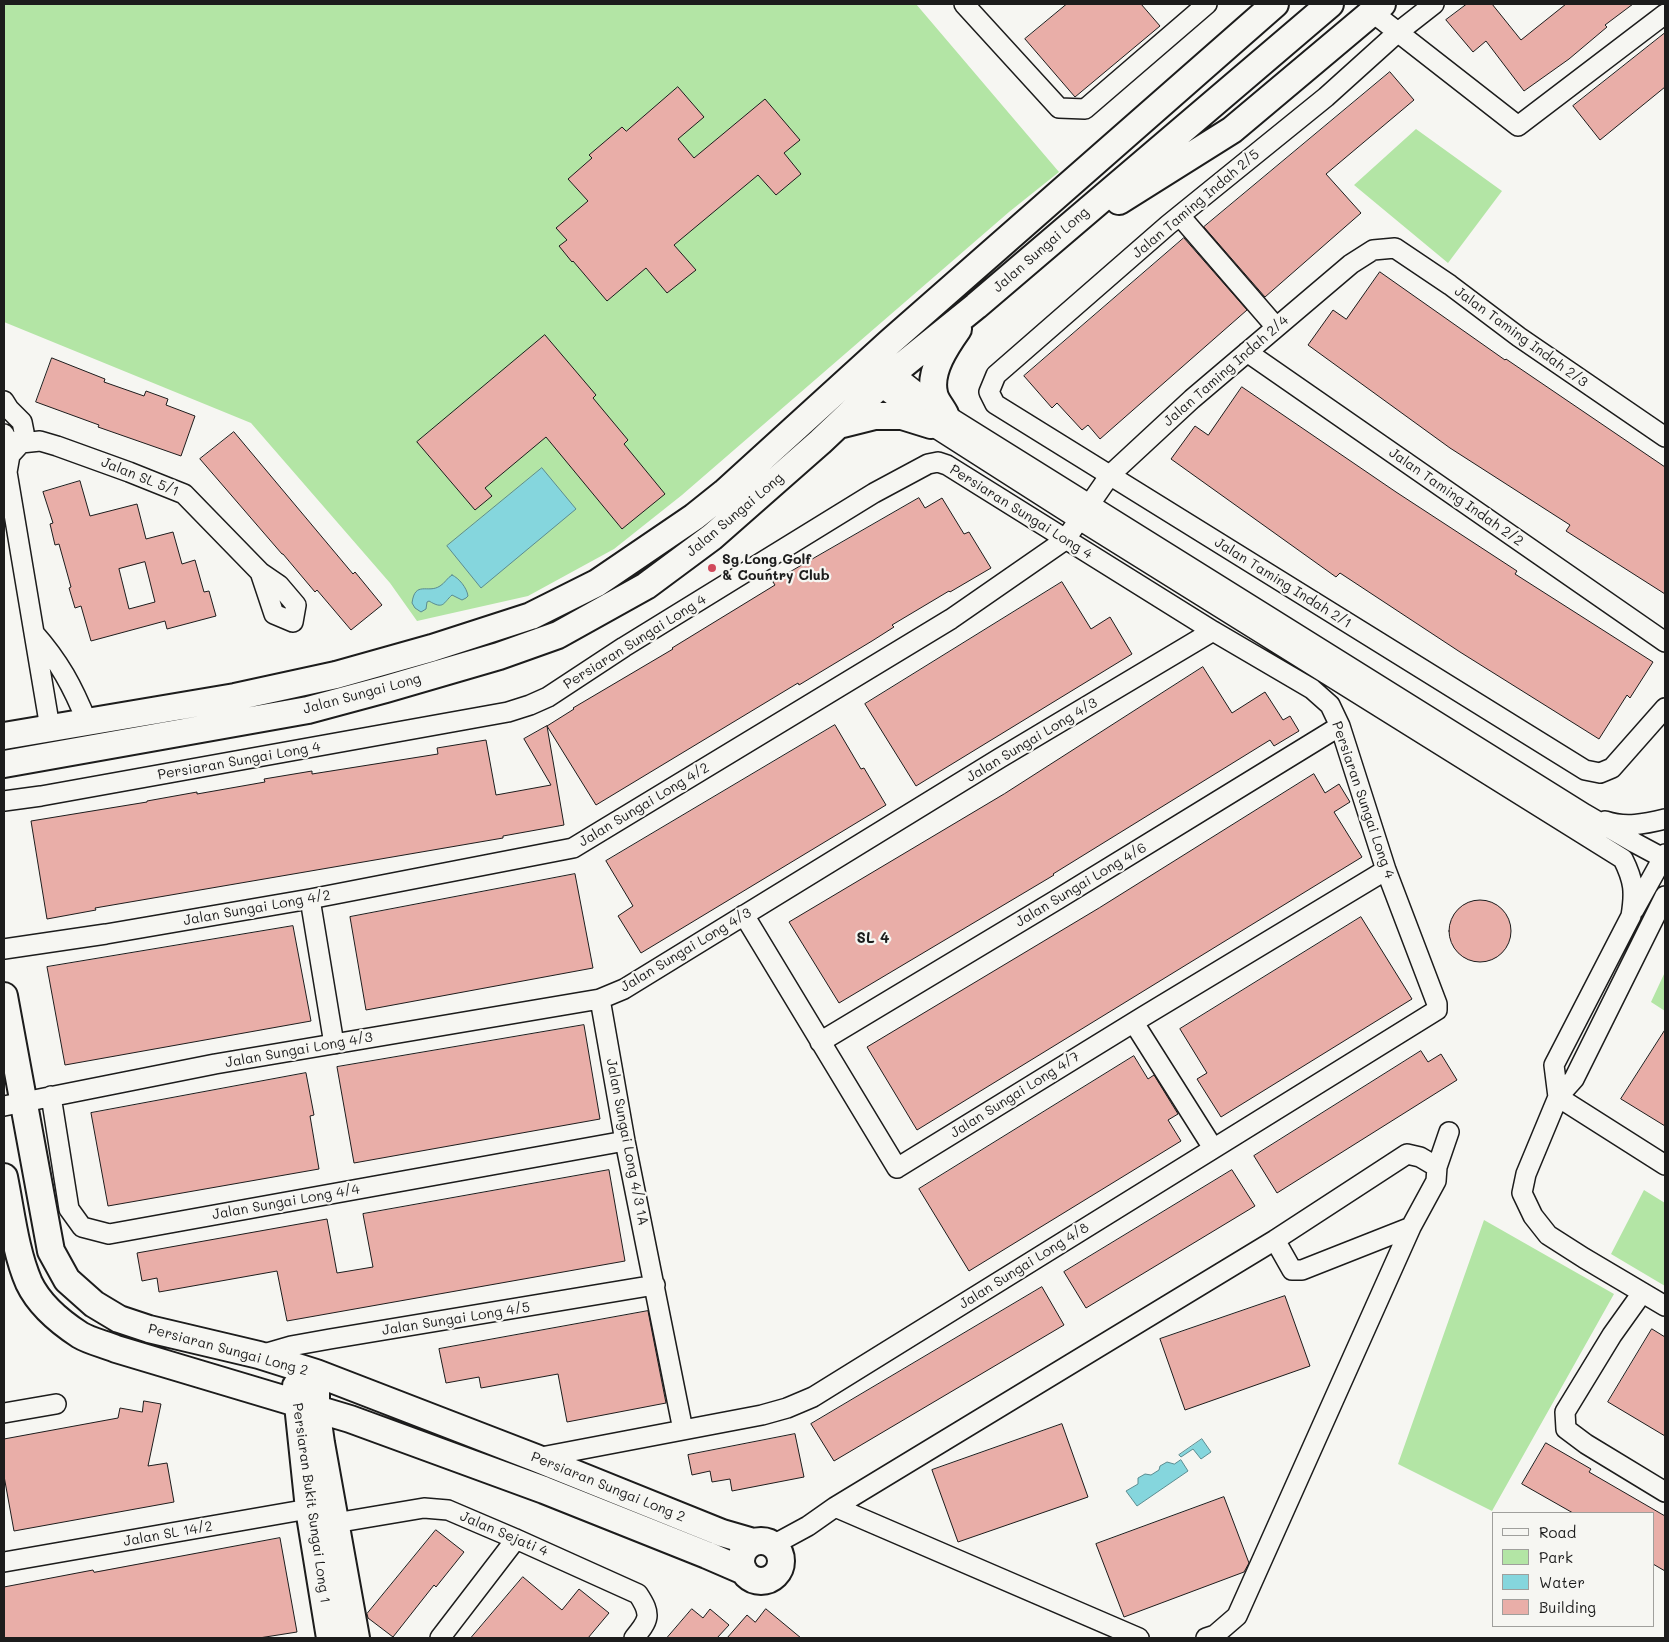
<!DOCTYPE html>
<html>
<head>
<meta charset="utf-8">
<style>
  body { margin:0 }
  #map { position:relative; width:1669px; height:1642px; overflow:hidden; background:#f6f6f2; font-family:Mali,sans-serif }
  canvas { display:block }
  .frame { position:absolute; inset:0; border:5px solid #1c1c1c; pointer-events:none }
  .legend { position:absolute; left:1492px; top:1512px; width:162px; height:115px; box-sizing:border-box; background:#f6f6f2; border:1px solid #9f9f9c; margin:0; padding:6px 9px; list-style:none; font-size:15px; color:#1c1c1c }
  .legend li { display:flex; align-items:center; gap:10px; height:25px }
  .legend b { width:25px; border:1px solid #9f9f9c }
</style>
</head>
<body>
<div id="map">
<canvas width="1669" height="1642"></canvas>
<div class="frame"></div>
<ul class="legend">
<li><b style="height:6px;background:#f6f6f2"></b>Road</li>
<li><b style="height:14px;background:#b3e5a5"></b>Park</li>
<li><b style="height:14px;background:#85d6dd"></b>Water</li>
<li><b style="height:14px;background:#e9aea8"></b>Building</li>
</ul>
</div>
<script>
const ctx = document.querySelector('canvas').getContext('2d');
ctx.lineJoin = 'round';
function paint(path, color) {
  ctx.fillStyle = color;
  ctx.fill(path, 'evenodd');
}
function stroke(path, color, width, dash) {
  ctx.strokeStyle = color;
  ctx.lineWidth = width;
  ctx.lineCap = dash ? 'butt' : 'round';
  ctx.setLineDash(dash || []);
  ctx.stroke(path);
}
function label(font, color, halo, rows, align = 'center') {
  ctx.font = font + ' Mali,sans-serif';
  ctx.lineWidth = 4.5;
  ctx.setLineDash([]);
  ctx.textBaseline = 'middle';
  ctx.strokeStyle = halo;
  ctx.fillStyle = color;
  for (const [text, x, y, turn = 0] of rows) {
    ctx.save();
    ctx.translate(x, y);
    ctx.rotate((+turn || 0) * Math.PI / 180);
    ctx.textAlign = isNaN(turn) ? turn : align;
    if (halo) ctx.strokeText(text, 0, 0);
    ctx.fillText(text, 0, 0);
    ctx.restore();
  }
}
const green = new Path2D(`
  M4,4H916L1059,172L1009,212L682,495L614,549L528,596L417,621L390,583L251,423L4,322Z
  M1416,129L1502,191L1448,263L1354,185Z
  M1665,972V1011L1651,1002Z
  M1644,1190L1665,1203V1286L1611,1254Z
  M1484,1220L1614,1294L1492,1511L1398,1464Z`);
const water = new Path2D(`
  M542,468L576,509L481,588L447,546Z
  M452,575C459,578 467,588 468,596L466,598L462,600L452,595C443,603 444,610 429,601L427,602L426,609L421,612L415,608L412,603C415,580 428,594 440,586C445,583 447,578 452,575Z
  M1202,1439L1211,1452L1201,1459L1193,1449L1181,1457L1179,1455Z
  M1181,1460L1188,1471L1137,1506L1126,1491L1138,1484V1478L1145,1474L1151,1475L1159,1470L1160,1466L1167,1462L1174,1464Z`);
const building = new Path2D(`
  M1067,4H1141L1160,26L1075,97L1025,39Z
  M1467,4H1492L1521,40L1566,4H1633L1605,25L1607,27L1569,59L1524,91L1486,41L1473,52L1446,20Z
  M1665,33V87L1600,140L1573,106Z
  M1390,72L1414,100L1326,174L1361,213L1265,297L1204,227Z
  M678,87L704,117L678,139L694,158L765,99L800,140L784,153L801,174L776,195L758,175L674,245L696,270L667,293L646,268L607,301L573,261L572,262L559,246L567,240L556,228L588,201L568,179L592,158L589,155L622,127L626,131Z
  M1184,238L1247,310L1100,439L1088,425L1082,430L1057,403L1052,408L1024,376Z
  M1380,272L1505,360L1506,359L1665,467V594L1566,531L1570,525L1450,448L1308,345L1333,310L1346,319Z
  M545,335L596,395L593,398L628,440L624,444L665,494L622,529L546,437L485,488L492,496L475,510L417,442Z
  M52,358L105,379L104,382L144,396L146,391L168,399L166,405L195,416L181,456L98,427L99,425L36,402Z
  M1242,387L1396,492L1517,571L1515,574L1653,662L1630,698L1627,695L1599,739L1460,652L1340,573L1336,577L1171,459L1195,426L1208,435Z
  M234,432L353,574L355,572L382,605L351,630L317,590L315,592L283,554H282L200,459Z
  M80,481L90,516L137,504L146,539L173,532L182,564L195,560L204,592L209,591L216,616L167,629L165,621L91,641L81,606L75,608L69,588L71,587L59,544L55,545L50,524L53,523L43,492ZM145,562L155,602L129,609L119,569Z
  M919,498L925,508L942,498L964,534L969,532L991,568L950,592L949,591L892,625L894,627L872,641L799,685L798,683L596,805L547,726L574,709L573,708L673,649L672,648L775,585L773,582Z
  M1062,582L1091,629L1110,617L1132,654L916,786L865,704Z
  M1203,667L1232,713L1265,692L1283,720L1290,716L1299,731L1274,746L1270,740L1053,874L1054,875L839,1003L789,922L1004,794Z
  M835,725L861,769L864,768L886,805L641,953L618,916L633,906L606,861Z
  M547,726L564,825L503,836V838L95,908L96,910L47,919L31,821L147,802V801L197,792V794L265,782L264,779L312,771V774L438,754L437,748L486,740L496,795L551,785L524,739Z
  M1314,774L1325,793L1339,784L1350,802L1334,812L1362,857L917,1130L867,1047L1099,908Z
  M575,874L593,968L366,1010L350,917Z
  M1449 931a31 31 0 1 1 62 0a31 31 0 1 1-62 0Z
  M1361,917L1412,999L1221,1117L1197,1079L1207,1073L1180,1029Z
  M293,926L311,1021L65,1065L47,967Z
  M584,1025L600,1119L354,1163L337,1067Z
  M1665,1030V1126L1621,1099Z
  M1421,1051L1428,1062L1441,1054L1457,1080L1277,1193L1254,1156Z
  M1134,1056L1148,1079L1154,1075L1178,1114L1168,1120L1181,1141L969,1271L919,1189Z
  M306,1073L314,1115L310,1116L319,1169L108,1206L91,1113Z
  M609,1170L625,1261L287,1321L277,1271L159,1292L157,1278L142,1281L137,1253L327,1219L337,1273L373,1267L363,1214Z
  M1232,1170L1255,1206L1086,1308L1064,1272Z
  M1042,1287L1064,1325L834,1461L811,1424Z
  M1285,1296L1310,1366L1185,1410L1160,1339Z
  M648,1311L666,1403L567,1422L558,1374L481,1388L479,1377L446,1383L439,1349Z
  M1652,1329L1665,1337V1436L1608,1402Z
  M144,1401L161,1404L148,1466L167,1463L174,1502L14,1531L4,1476V1439L118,1418L120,1408L142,1412Z
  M1062,1424L1088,1497L958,1542L932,1470Z
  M795,1434L804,1477L732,1491L730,1479L712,1482L710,1471L692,1475L688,1455Z
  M1546,1443L1591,1469L1589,1472L1665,1516V1571L1653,1564V1513H1573L1522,1484Z
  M1224,1497L1249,1563L1244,1572L1124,1617L1096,1544Z
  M436,1530L464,1552L436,1587L434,1585L393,1637L368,1618L367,1614Z
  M280,1538L297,1632L259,1638H4V1587L93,1570L94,1572Z
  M523,1577L562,1610L579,1589L609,1613L588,1638H471Z
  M692,1609L703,1618L710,1609L729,1625L717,1638H667Z
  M766,1609L801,1638H727L747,1615L755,1622Z`);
const street = new Path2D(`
  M964,4L1059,108L1085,109L1207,4
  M1434,4L1397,33L1326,97L1168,225L996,375L989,392L995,404L1585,770L1600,773L1612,768L1665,708
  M1372,12L1518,126L1665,14
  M1180,216L1276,327
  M1247,352L1665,642
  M893,373L945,414L1585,814L1635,843L1663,858L1665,861
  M880,386L934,427L1078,519L1623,859C1634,881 1635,892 1631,916L1554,1065L1558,1097
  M4,401L9,409L22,422L24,432L21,443L10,455L7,472L50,728
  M4,434L8,441L21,443L40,441L57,446L129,472L184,494L260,572L279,585L296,605L293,622L274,614L260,572
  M34,633C59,661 73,687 87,722
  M4,801L41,796L508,712L530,705L548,697L624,647L874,493L928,464L938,462L947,465L1213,631L1312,689L1330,705L1340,726L1386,870L1437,1004V1010L813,1397L787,1408L762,1415L536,1458
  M1605,821C1625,828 1645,824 1665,819
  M1665,896L1574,1079L1558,1097L1526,1174L1522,1193L1533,1216L1548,1235L1584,1258L1665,1306
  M310,899L334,1044
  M1634,910L1665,854
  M744,915L897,1168L1144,1016L1386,870
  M4,949L106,934L310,899L573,848L951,619L1065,540L1110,475L1192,399L1351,264L1373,250L1395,248L1450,285L1519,337L1665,437
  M600,999L625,1141L683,1430
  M1134,1023L1213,1148
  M820,1042L1058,899L1340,726
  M51,1096L69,1209L82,1227L109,1234L625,1141
  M1558,1097L1665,1165
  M4,1106L215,1064L600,999L624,989L1000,758L1213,631
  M1437,1167L1449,1132
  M1275,1240L1292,1270H1302L1411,1227
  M1642,1293L1612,1335L1565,1412L1566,1429L1586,1444L1665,1492
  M260,1355L291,1346L330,1339L655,1285
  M4,1413L56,1404
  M835,1507L1139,1638
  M323,1525L424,1508L448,1510L516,1539L638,1594C652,1615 649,1620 634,1638
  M773,1545L808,1526L835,1507L1275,1240L1407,1154L1420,1157L1437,1167L1436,1181L1411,1227L1237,1616L1215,1635L1206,1638
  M4,1562L320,1507
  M440,1638L516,1539`);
const secondary = new Path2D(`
  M1119,201L1232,130L1382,4
  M945,414C942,408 935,400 934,393C929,371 946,346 958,329
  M839,425L875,416H902L931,425
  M4,736L235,697L336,675L432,648L531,616L597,583L694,517L724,493L890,342L1275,4
  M4,764L308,710L386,689L499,656L558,635L646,586L712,537L820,442L893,373L976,306L1330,4
  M4,996L51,1251L67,1280L94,1304L119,1319L149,1329L259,1355L316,1373L536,1458L722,1533L753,1542
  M4,1177C11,1211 15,1251 29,1283C39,1304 60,1322 80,1335C90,1341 104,1344 116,1349L350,1419L544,1490L707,1555L744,1571
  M296,1386L309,1509L330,1638
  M316,1392V1408L321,1443L356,1638
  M741 1561a20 20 0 1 1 40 0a20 20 0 1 1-40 0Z`);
const markers = [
  [712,568,5,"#d1495b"]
];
const streetNames = [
  ["Jalan Taming Indah 2/5",1196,204,-40],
  ["Jalan Sungai Long",1041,250,-41],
  ["Jalan Taming Indah 2/3",1521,337,36],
  ["Jalan Taming Indah 2/4",1226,371,-41],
  ["Jalan SL 5/1",140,477,22],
  ["Jalan Taming Indah 2/2",1456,497,35],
  ["Persiaran Sungai Long 4",1021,512,32],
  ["Jalan Sungai Long",735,515,-40],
  ["Jalan Taming Indah 2/1",1283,583,32],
  ["Persiaran Sungai Long 4",635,642,-32],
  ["Jalan Sungai Long",362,694,-15],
  ["Jalan Sungai Long 4/3",1032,740,-31],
  ["Persiaran Sungai Long 4",239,761,-10],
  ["Persiaran Sungai Long 4",1363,800,71],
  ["Jalan Sungai Long 4/2",644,805,-31],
  ["Jalan Sungai Long 4/6",1081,885,-31],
  ["Jalan Sungai Long 4/2",257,908,-10],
  ["Jalan Sungai Long 4/3",686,950,-31],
  ["Jalan Sungai Long 4/3",299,1050,-10],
  ["Jalan Sungai Long 4/7",1015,1095,-32],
  ["Jalan Sungai Long 4/3 1A",627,1142,79],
  ["Jalan Sungai Long 4/4",286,1202,-10],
  ["Jalan Sungai Long 4/8",1024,1266,-32],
  ["Jalan Sungai Long 4/5",456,1319,-9],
  ["Persiaran Sungai Long 2",228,1350,15],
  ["Persiaran Sungai Long 2",608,1487,22],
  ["Persiaran Bukit Sungai Long 1",311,1503,82],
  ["Jalan SL 14/2",168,1534,-10],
  ["Jalan Sejati 4",504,1534,23]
];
const poiNames = [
  ["Sg Long Golf",722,560],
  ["& Country Club",722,576]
];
const neighbourhoodNames = [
  ["SL 4",873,938]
];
paint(green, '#b3e5a5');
paint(water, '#85d6dd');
stroke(water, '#5b8c90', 1);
paint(building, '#e9aea8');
stroke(building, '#1c1c1c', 1);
stroke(street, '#1c1c1c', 22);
stroke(secondary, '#1c1c1c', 30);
stroke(street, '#f6f6f2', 19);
stroke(secondary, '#f6f6f2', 26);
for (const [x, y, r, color] of markers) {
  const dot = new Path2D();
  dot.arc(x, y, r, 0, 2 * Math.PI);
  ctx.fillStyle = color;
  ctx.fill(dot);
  stroke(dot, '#f6f6f2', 2);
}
label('14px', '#1c1c1c', '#f6f6f2', streetNames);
label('bold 14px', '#1c1c1c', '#f6f6f2', poiNames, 'left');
label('bold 15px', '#1c1c1c', '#f6f6f2', neighbourhoodNames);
</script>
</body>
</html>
